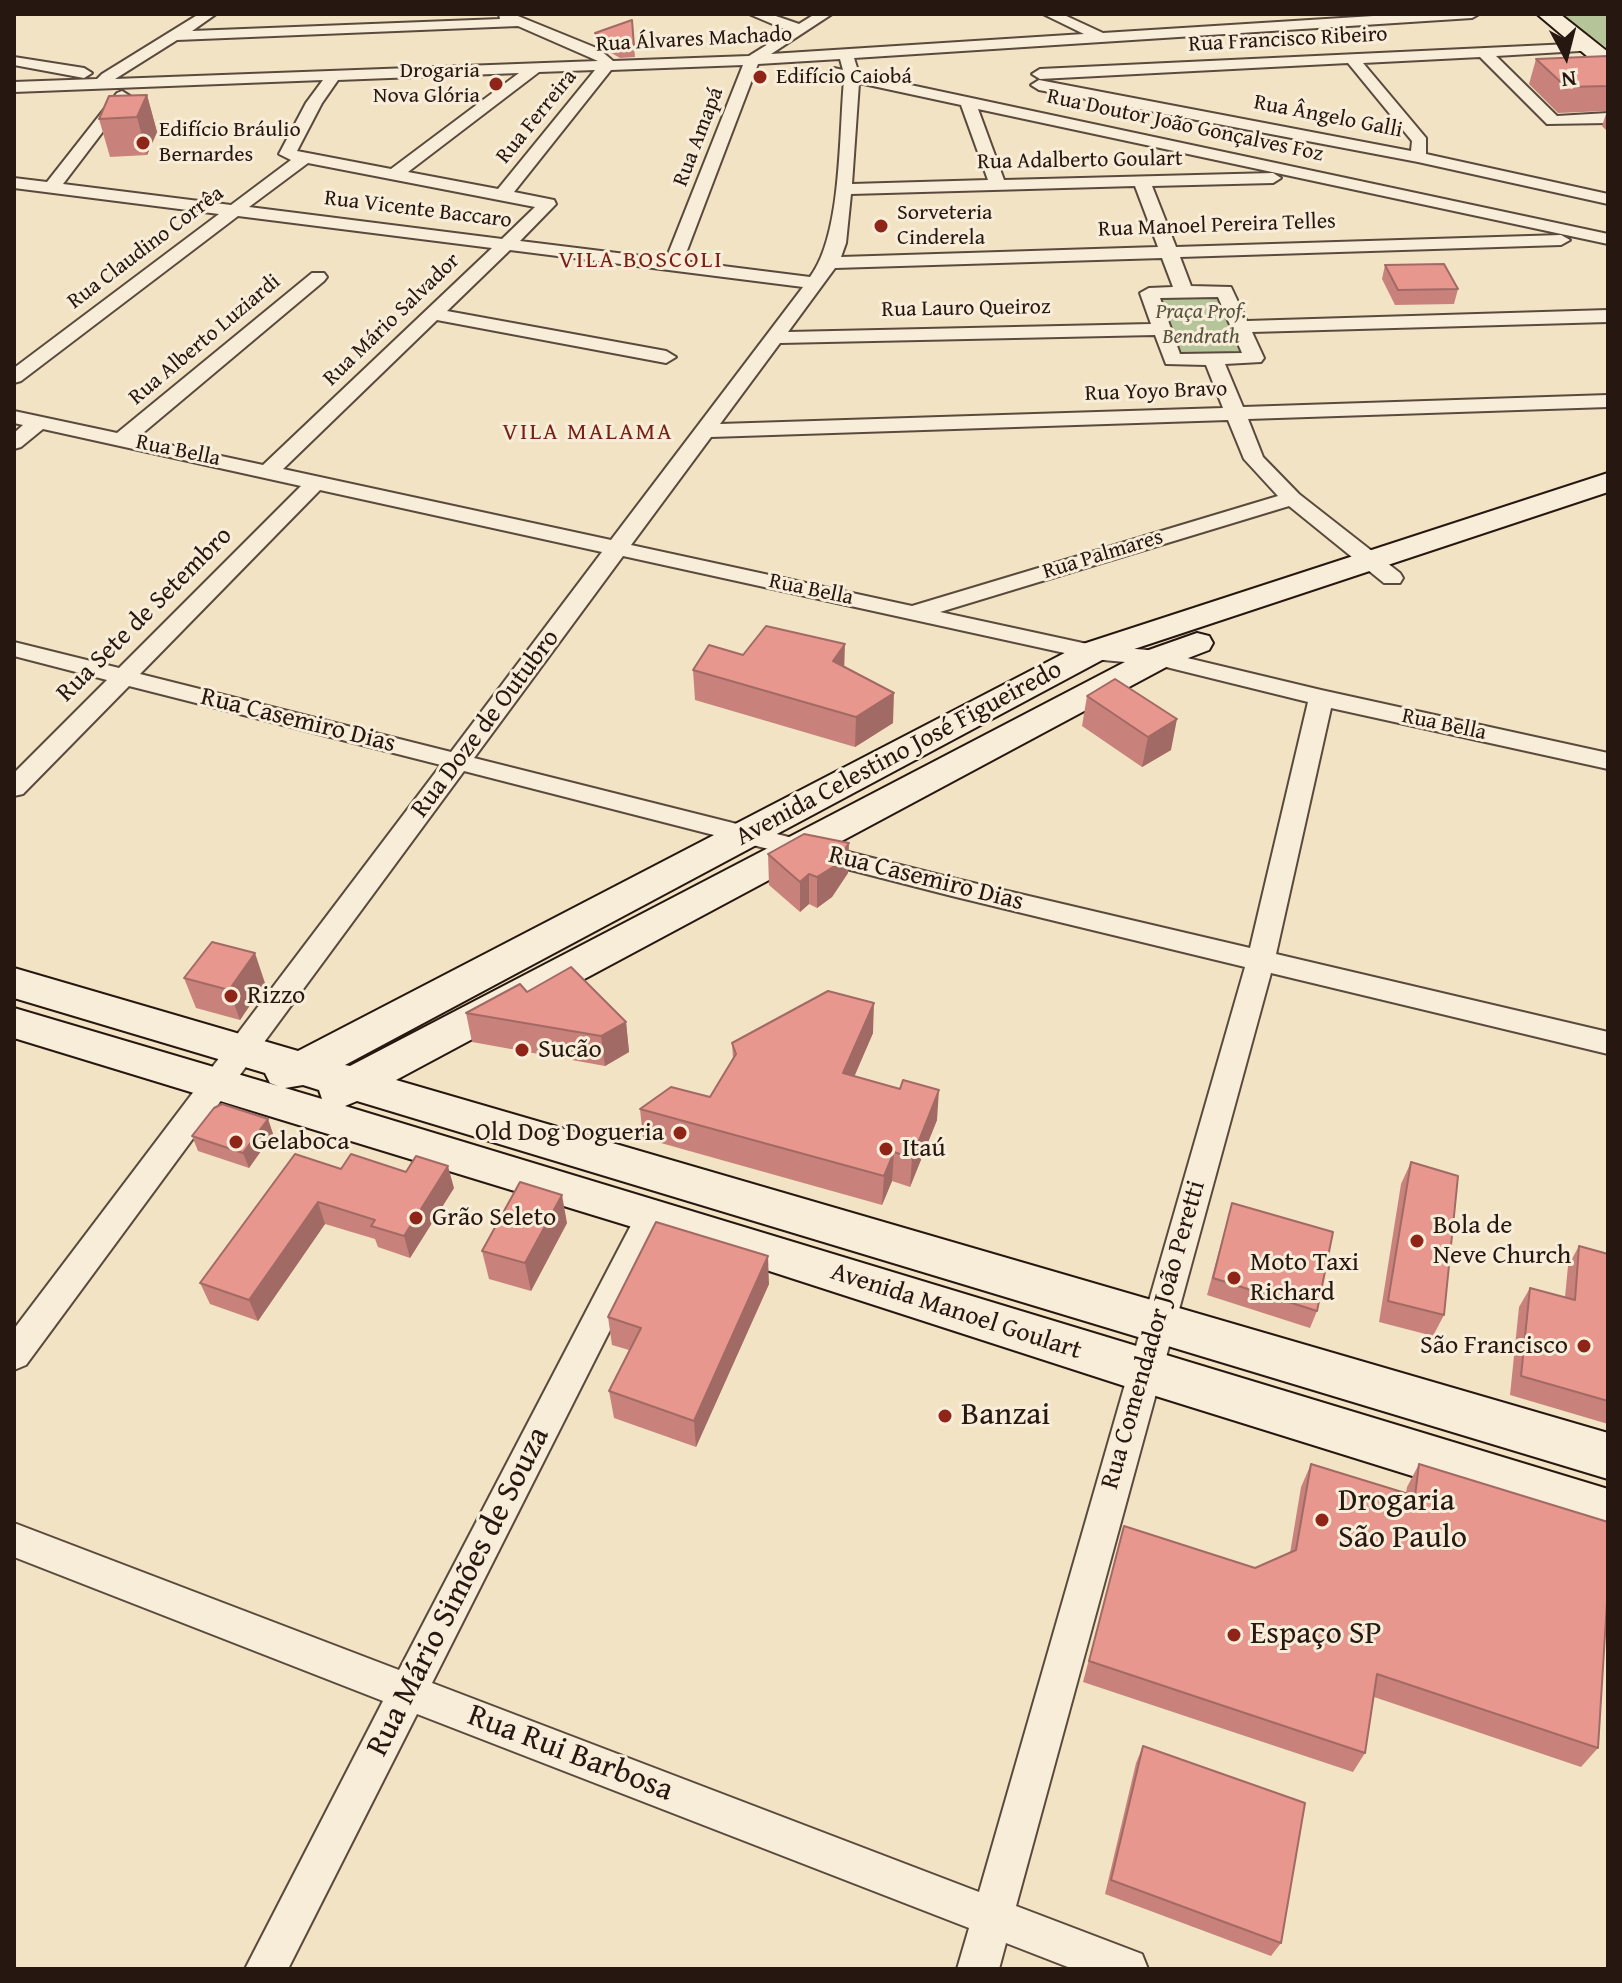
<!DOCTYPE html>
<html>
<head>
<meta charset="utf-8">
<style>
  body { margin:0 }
  #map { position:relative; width:1622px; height:1983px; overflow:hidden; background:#f3e3c5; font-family:"Gentium Book Plus",serif }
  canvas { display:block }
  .frame { position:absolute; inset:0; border:16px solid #261710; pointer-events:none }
  .north { position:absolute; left:1526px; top:16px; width:80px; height:80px; -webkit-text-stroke:6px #f7edd9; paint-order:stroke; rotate:173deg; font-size:22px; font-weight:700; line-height:32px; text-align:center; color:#261710 }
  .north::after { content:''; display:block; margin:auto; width:28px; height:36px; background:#261710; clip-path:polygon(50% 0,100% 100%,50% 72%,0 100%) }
</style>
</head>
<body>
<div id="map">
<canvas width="1622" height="1983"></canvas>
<div class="frame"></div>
<div class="north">N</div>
</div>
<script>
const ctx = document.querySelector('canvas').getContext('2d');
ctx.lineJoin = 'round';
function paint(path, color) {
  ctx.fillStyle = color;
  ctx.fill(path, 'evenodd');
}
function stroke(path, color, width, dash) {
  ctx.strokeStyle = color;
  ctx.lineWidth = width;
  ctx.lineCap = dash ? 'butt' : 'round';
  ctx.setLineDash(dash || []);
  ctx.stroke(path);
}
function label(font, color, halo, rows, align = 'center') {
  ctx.font = font + ' "Gentium Book Plus",serif';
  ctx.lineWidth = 6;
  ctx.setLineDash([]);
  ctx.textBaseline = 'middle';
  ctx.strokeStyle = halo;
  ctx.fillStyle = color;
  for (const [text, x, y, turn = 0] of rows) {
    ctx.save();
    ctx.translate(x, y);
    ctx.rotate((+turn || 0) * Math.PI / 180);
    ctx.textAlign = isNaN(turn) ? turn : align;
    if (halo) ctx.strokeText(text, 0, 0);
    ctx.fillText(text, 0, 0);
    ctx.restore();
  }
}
const green = new Path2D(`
  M1560,14H1608V49L1603,45Z
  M1219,295L1244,353L1182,354L1160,297Z`);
const street = new Path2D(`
  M199,14H216L192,31L500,19L499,14H513L599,49L613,61L749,56L789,31L749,14H770L799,24L815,14H832L771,54L1084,34L1043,14H1062L1103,33L1405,14H1479L1472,18L854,58L859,74L1608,234V244L978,109L1004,180L1273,173L1281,178L1273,183L1152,186L1176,247L1561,235L1570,240L1561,245L1180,257L1191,286L1231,287L1247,321L1608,310V322L1252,332L1264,358L1261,362L1225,364L1243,407L1608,395V407L1248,419L1263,457L1299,494L1400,573L1403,578L1400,583H1384L1289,506L940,612L1092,645L1158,651L1321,690L1608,753V769L1331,708L1276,954L1608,1032V1054L1271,973L1016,1906L1142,1954L1148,1969H1073L1006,1943L999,1969H957L969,1928L417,1714L288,1969H245L383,1701L14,1557V1523L399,1670L641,1206L652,1202L663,1206L668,1215L432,1683L979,1892L1245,967L952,896L464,771L26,1365L14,1370V1329L441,765L129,686L23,794L14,796V773L107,680L14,656V642L119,668L301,486L43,429L21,447L14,449V433L23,425L14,423V411L117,433L312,273H324L327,277L324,281L137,438L263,465L492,248L238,216L21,381L14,383V368L219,214L14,188V178L47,182L117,93L122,91L130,96L63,184L231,205L291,160L279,154L306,103L323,80L14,92V82L97,79L102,74ZM518,26L598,61L115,79L177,40ZM840,59L843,70L834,68L826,73L844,80C839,134 842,235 810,277L683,261L758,64ZM743,65L666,259L520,241L556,204L554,200L514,192L611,70ZM595,70L498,189L408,172L539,72ZM519,73L391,169L297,151L322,103L338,80ZM859,83L961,105L988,180L852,184ZM308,163L535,207L502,239L249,207ZM1135,186L1158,247L841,257L846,243L851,194ZM510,250L803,287L611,540L283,469L437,320L666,363L676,357L666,351L447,311ZM1162,258L1173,287L1149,288L1140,293L1151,324L788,332L835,268ZM1218,297L1242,353L1180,354L1160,298ZM1155,335L1166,364L1206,365L1223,408L720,424L780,343ZM1228,420L1244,459L1278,496L912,606L631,545L711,437ZM320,490L602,552L451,752L140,674ZM623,556L1092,659L1158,665L1308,702L1250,948L952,878L474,758Z
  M1591,43L1596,44V50L1496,56L1557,116L1608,113V123L1547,124L1480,57L1363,63L1426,138V154L1608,194V204L1418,162L1039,90L1031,85L1039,80L1411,151L1412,141L1348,63L1040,79L1032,74L1040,69Z
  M14,57L84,68L92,73L84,78L14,65Z`);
const secondary = new Path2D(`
  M1537,14H1560L1608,52V68L1600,67Z
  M1608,473V492L1104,659L345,1065L350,1066L1146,651L1197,633L1209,636L1213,643L1209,650L1170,665L396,1080L1608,1433V1479L357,1101L345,1106L1608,1489V1537L1143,1392L652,1233L14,1038V1008L278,1086L270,1083L265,1073L14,998V968L298,1051L1080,645ZM303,1085L319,1090L322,1099L285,1088Z`);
const wall = new Path2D(`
  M632,20L635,57L620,58L596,44L595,33Z
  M1608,56V132L1602,126L1607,111L1558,113L1529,84L1536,59Z
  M147,95L157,132L147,155L110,157L99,119Z
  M1385,265L1458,289L1454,304L1395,305L1382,279Z
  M743,655L844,667L893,723L855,747L695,700L693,670Z
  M1087,696L1171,750L1142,767L1082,726Z
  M768,854L848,873L832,897L817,908L809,904L800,912L769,885Z
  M184,978L265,983L240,1020L196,1008Z
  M527,992L626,1022L629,1052L605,1066L472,1042L466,1013Z
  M873,1033L854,1076L937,1120L910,1187L892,1181L882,1205L643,1138L640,1109L710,1097L733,1059L732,1043Z
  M268,1119L273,1134L249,1168L198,1151L192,1136Z
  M1411,1162L1444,1315L1433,1336L1379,1322L1401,1184Z
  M341,1169L454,1188L410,1258L378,1247L375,1239L325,1224L258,1321L210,1304L200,1283Z
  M1232,1203L1317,1311L1310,1328L1207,1295Z
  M567,1223L531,1291L489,1279L482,1251Z
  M1579,1246L1608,1254V1424L1510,1395L1519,1307L1530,1288L1565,1297L1568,1266Z
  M769,1284L696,1447L614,1418L609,1391L629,1350L612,1345L608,1317Z
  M1311,1464L1406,1493L1407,1487L1419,1464L1598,1748L1581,1767L1374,1697L1365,1753L1353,1772L1083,1682L1124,1526L1255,1568L1290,1553L1301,1487Z
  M1143,1746L1281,1943L1271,1956L1105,1894L1136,1763Z`);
const shadedWall = new Path2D(`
  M147,95L157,132L147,155L137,117Z
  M845,644L844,674L833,661Z
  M894,693L893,723L855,747L856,717Z
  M1177,719L1171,750L1142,767L1148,737Z
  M849,843L848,873L832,897L817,908V877Z
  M809,874V904L800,912V882Z
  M255,953L265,983L240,1020L229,990Z
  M874,1003L873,1033L843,1103V1073Z
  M626,1022L629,1052L605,1066L601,1036Z
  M939,1090L937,1120L910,1187L912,1158Z
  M268,1119L273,1134L249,1168L243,1153Z
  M894,1152L892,1181L882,1205L884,1176Z
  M448,1166L454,1188L410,1258L404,1236Z
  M562,1195L567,1223L531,1291L525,1263Z
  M318,1202L325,1224L258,1321L249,1300Z
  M768,1256L769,1284L696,1447L694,1421Z`);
const building = new Path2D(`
  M632,20L634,46H619L595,33Z
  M1608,56V86L1566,87L1536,59Z
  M147,95L137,117L99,119L109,96Z
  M1444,264L1458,289L1398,290L1385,265Z
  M766,626L845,644L833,661L894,693L856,717L693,670L709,645L743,655Z
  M1115,679L1177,719L1148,737L1087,696Z
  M804,834L849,843L833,867L817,877L809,874L800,882L768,854Z
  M212,942L255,953L229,990L184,978Z
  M571,967L626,1022L601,1036L466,1013L520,984L527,992Z
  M828,991L874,1003L843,1073L900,1089L903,1080L939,1090L912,1158L894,1152L884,1176L640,1109L671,1087L710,1097L736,1054L732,1043Z
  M222,1104L268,1119L243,1153L192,1136L214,1108Z
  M295,1154L341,1169L351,1154L406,1172L416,1156L448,1166L404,1236L371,1226L375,1220L318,1202L249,1300L200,1283Z
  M1411,1162L1458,1176L1444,1315L1388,1301Z
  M520,1182L562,1195L525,1263L482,1251Z
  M1232,1203L1333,1232L1317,1311L1213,1278Z
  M656,1222L768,1256L694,1421L609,1391L641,1328L608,1317Z
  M1579,1246L1608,1254V1401L1521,1376L1530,1288L1575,1300Z
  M1311,1464L1415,1496L1419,1464L1608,1522V1586L1598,1748L1377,1674L1365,1753L1089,1661L1124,1526L1255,1568L1296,1550Z
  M1143,1746L1305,1803L1281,1943L1111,1880Z`);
const markers = [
  [760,77,8,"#8f2418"],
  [496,84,8,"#8f2418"],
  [143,143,8,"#8f2418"],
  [881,226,8,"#8f2418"],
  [231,996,8,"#8f2418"],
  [522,1050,8,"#8f2418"],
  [680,1133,8,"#8f2418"],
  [236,1142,8,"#8f2418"],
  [886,1149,8,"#8f2418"],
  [416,1218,8,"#8f2418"],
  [1417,1241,8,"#8f2418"],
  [1234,1278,8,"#8f2418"],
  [1584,1346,8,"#8f2418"],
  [945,1416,8,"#8f2418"],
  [1322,1520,8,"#8f2418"],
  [1234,1635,8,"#8f2418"]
];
const farStreetnames = [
  ["Rua Álvares Machado",694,40,-3],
  ["Rua Francisco Ribeiro",1288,40,-3],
  ["Rua Ferreira",537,117,-51],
  ["Rua Ângelo Galli",1328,117,11],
  ["Rua Doutor João Gonçalves Foz",1185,126,12],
  ["Rua Amapá",699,137,-69],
  ["Rua Adalberto Goulart",1080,161,-1],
  ["Rua Vicente Baccaro",418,210,7],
  ["Rua Manoel Pereira Telles",1217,226,-2],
  ["Rua Claudino Corrêa",146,248,-37],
  ["Rua Lauro Queiroz",966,309,-1],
  ["Rua Mário Salvador",392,320,-44],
  ["Rua Alberto Luziardi",205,340,-40],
  ["Rua Yoyo Bravo",1156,392,-2],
  ["Rua Bella",178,451,12],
  ["Rua Palmares",1103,555,-17],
  ["Rua Bella",811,590,12],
  ["Rua Bella",1444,725,12]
];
const farPoinames = [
  ["Drogaria",480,71,"right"],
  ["Nova Glória",480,96,"right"],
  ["Edifício Caiobá",776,77],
  ["Edifício Bráulio",159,130],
  ["Bernardes",159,155],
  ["Sorveteria",897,213],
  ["Cinderela",897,238]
];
const farParknames = [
  ["Praça Prof.",1201,312],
  ["Bendrath",1201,337]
];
const farNeighbourhoodnames = [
  ["VILA BOSCOLI",641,261],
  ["VILA MALAMA",588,433]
];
const streetNames = [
  ["Rua Sete de Setembro",145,615,-45],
  ["Rua Casemiro Dias",298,721,14],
  ["Rua Doze de Outubro",486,724,-53],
  ["Avenida Celestino José Figueiredo",899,754,-28],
  ["Rua Casemiro Dias",926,879,14],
  ["Avenida Manoel Goulart",956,1312,18],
  ["Rua Comendador João Peretti",1154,1335,-74]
];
const poiNames = [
  ["Rizzo",247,996],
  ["Sucão",538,1050],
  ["Old Dog Dogueria",664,1133,"right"],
  ["Gelaboca",252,1142],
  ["Itaú",902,1149],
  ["Grão Seleto",432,1218],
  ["Bola de",1433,1226],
  ["Neve Church",1433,1256],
  ["Moto Taxi",1250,1263],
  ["Richard",1250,1293],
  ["São Francisco",1568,1346,"right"]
];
const nearPoinames = [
  ["Banzai",961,1416],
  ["Drogaria",1338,1502],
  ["São Paulo",1338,1539],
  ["Espaço SP",1250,1635]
];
const nearStreetnames = [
  ["Rua Mário Simões de Souza",459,1592,-63],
  ["Rua Rui Barbosa",570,1754,21]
];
paint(green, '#b5c599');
stroke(street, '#594a3d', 4);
stroke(secondary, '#261710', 4);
paint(street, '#f7edd9');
paint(secondary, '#f7edd9');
paint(wall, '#c8827b');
paint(shadedWall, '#a26a64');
paint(building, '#e8978f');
stroke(building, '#a26a64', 2);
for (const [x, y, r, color] of markers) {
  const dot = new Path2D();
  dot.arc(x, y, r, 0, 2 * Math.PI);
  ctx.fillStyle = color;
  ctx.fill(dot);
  stroke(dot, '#f7edd9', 3);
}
label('22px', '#261710', '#f7edd9', farStreetnames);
label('22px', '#261710', '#f7edd9', farPoinames, 'left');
label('italic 22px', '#585440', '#f7edd9', farParknames);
ctx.letterSpacing = '2px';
label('24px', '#7a1f14', '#f7edd9', farNeighbourhoodnames);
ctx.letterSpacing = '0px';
label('26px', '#261710', '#f7edd9', streetNames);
label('26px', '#261710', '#f7edd9', poiNames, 'left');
label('32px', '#261710', '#f7edd9', nearPoinames, 'left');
label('32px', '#261710', '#f7edd9', nearStreetnames);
</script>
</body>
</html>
